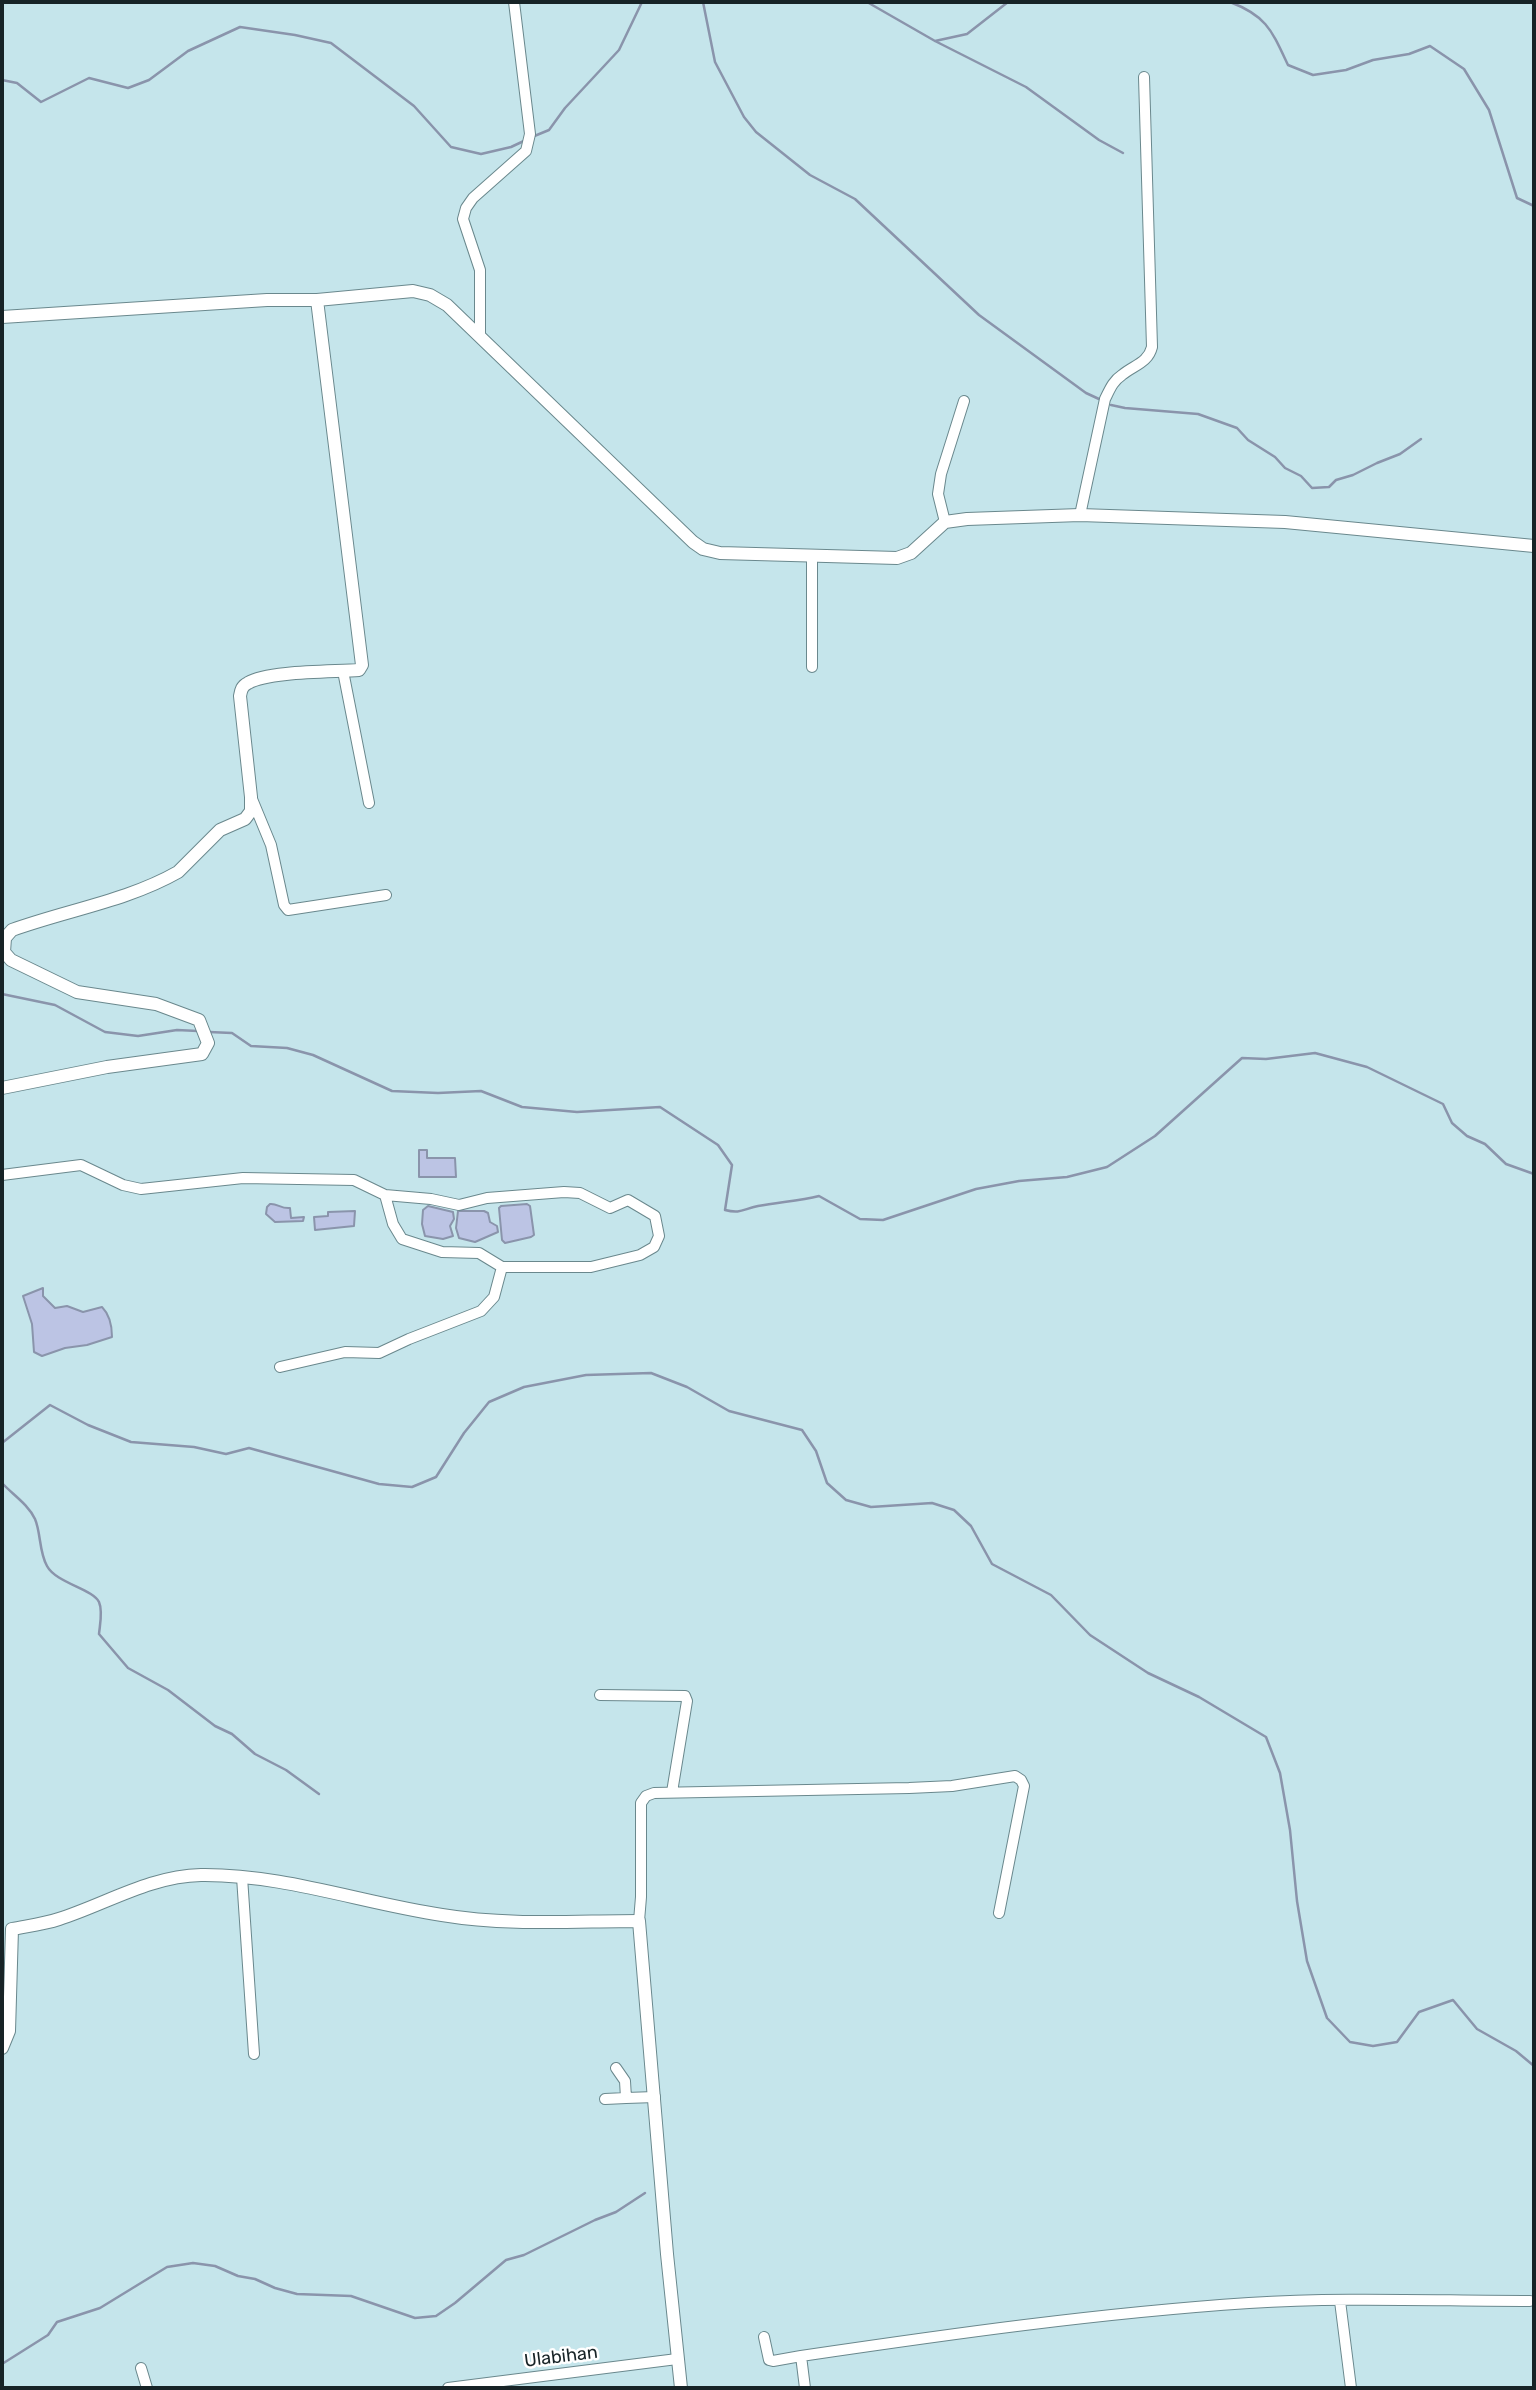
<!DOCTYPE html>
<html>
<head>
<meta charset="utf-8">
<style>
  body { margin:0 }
  #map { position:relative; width:1536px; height:2390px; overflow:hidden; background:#c5e5eb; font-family:Rubik,sans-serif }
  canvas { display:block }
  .frame { position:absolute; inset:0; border:4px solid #172326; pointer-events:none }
</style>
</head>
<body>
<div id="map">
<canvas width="1536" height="2390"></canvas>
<div class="frame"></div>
</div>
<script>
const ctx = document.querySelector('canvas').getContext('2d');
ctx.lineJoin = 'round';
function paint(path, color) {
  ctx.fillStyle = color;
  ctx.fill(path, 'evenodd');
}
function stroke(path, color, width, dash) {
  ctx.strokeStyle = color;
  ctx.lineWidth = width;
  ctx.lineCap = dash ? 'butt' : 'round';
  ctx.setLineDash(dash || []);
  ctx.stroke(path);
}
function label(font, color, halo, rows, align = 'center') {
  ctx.font = font + ' Rubik,sans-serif';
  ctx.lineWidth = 5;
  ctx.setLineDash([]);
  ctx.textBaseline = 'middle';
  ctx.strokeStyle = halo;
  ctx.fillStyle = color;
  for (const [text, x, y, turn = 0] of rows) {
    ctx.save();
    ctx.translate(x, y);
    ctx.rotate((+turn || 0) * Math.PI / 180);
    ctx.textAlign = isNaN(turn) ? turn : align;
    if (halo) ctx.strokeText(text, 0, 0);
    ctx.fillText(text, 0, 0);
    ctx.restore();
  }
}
const water = new Path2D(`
  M419,1150H427V1158H455L456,1177H419Z
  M270,1204C277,1203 281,1209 290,1208L291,1218L304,1217L303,1221L275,1222L266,1214L267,1207Z
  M527,1204L530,1206L534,1235L531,1237L505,1243L502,1240L499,1208L501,1206Z
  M428,1206L453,1212L454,1219L450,1226L453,1236L443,1239L425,1236L422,1224L423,1210Z
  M355,1211L354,1226L315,1230L314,1217L328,1216V1212Z
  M458,1211H484L488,1213L490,1222L497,1226L498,1232L475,1242L459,1238L456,1228Z
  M43,1288V1296L55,1308L67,1306L83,1312L102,1307C110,1315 112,1325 112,1337L87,1345L65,1348L42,1356L34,1352L32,1324L23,1296Z`);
const stream = new Path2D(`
  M703,2L715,62L744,117L756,132L810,175L855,199L979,315L1086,393L1099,399
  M867,2L935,41L967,34L1008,2
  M1230,2C1267,16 1272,31 1288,65L1313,75L1346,70L1373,60L1409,54L1430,46L1464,69L1489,110L1517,198L1534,206
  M935,41L1026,87L1099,140L1123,153
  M2,80L17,83L41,102L89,78L128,88L149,80L188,51L240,27L295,35L331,43L414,106L451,147L481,154L511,147L526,140
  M532,137L549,130L565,108L619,50L642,2
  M1111,405L1125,408L1198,414L1237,428L1248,440L1275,457L1285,468L1301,476L1312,488L1329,487L1336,480L1353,475L1377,463L1400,454L1421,439
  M2,994L55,1005L105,1032L138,1036L177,1030L198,1031
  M209,1032L232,1033L251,1046L287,1048L313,1055L392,1091L438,1093L481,1091L522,1107L577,1112L660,1107L718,1145L732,1165L725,1210C741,1214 743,1209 758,1206C778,1202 799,1201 819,1196L860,1219L883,1220L976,1189L1019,1181L1067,1177L1107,1167L1155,1136L1242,1058L1266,1059L1315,1053L1367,1067L1443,1104L1452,1123L1467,1136L1485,1144L1506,1164L1534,1174
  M2,1443L50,1405L88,1425L131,1442L194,1447L226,1454L249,1448L379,1484L412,1487L436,1477L464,1433L489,1402L524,1387L586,1375L651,1373L687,1387L729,1411L802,1430L816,1451L827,1483L846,1500L871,1507L932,1503L954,1510L971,1526L992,1564L1051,1595L1090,1635L1148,1673L1199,1697L1266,1737L1280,1773L1290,1830L1297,1901L1307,1961L1327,2018L1350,2042L1373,2046L1397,2042L1419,2012L1453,2000L1477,2029L1516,2051L1534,2066
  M2,1483C12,1494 28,1504 35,1519C41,1533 39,1552 47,1566C56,1583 93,1589 99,1602C103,1611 100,1624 99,1634L128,1668L168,1690L215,1726L232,1734L255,1754L286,1770L319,1794
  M2,2364L48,2335L57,2322L100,2308L167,2267L193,2263L215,2266L238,2276L255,2279L275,2288L297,2294L351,2296L415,2318L436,2316L455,2303L506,2260L524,2255L595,2220L616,2212L645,2193`);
const minor = new Path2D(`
  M480,337V270L463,219L466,208L473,198L526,151L530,134L514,2
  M1080,515L1105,399C1110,389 1113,381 1122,375C1134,365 1148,363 1152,347L1144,77
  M945,522L938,494L941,474L964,401
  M812,556V667
  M343,671L369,803
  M252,799L271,845L284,905L288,910L386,895
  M2,1175L81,1165L123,1185L141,1189L243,1178L354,1180L385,1195L431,1199L459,1205L487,1198L564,1192L580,1193L610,1208L628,1200L655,1216L659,1236L654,1247L640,1255L591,1267H502L479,1253L442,1252L402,1239L393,1224L385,1195
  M280,1367L345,1352L379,1353L409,1339L481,1311L494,1297L502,1267
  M600,1695L685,1696L687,1701L672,1792
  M242,1877L254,2054
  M639,1921L641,1897V1803L646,1796L654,1793L909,1788L952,1786L1015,1776L1021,1780L1024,1786L999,1913
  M616,2068L625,2081L626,2098L655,2097
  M605,2099L626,2098
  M1340,2301L1351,2388
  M764,2337L769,2360L773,2361L801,2356
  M141,2368L147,2388
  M448,2388L677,2359
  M805,2388L801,2356C950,2334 1099,2313 1249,2303C1342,2297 1437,2301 1530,2301`);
const tertiary = new Path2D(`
  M2,317L267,300H317L413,291L430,295L447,305L693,542L703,549L720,553L897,558L911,553L945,522L967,519L1080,515L1285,522L1534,546
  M2,1088L107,1067L202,1054L208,1043L199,1020L156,1004L77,992L11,960L4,952L5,938L12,930C67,910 127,901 178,872L220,830L245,819L251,811V797L240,696C241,690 242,686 248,683C268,671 333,672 359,670L362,665L317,300
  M2,2048L9,2031L12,1929C27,1926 44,1924 59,1919C106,1904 150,1876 201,1875C282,1874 362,1903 442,1915C508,1926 573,1921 639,1921L667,2254L681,2388`);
const streetNames = [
  ["Ulabihan",561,2357,-7]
];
paint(water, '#bcc4e4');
stroke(water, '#8a94ab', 2);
stroke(stream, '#8a94ab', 2.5);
stroke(minor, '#6a888d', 12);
stroke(tertiary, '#6a888d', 14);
stroke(minor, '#fff', 10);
stroke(tertiary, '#fff', 12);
label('18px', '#172326', '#fff', streetNames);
</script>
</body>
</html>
